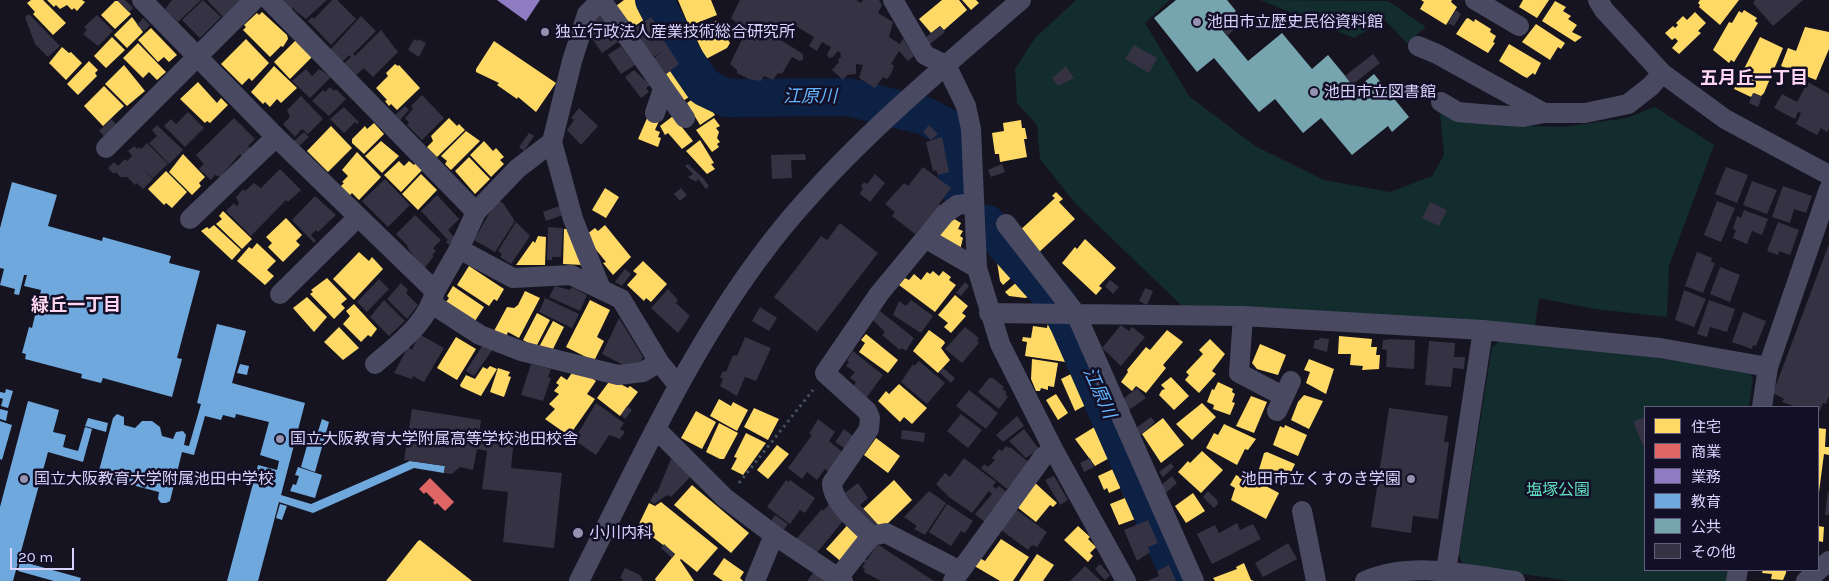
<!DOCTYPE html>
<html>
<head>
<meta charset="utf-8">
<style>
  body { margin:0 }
  #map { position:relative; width:1829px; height:581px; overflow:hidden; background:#161421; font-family:Karla,"Noto Sans JP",sans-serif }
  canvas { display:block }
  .legend { position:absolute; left:1644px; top:406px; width:175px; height:165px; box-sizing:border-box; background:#130f26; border:1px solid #625e7d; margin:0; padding:6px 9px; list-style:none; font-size:15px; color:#d9d4ff }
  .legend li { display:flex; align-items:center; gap:10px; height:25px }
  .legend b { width:25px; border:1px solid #625e7d }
  .scale { position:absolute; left:10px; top:548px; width:64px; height:22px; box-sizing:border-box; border:2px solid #d9d4ff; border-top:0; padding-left:6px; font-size:15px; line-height:18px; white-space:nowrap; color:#d9d4ff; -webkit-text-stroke:4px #130f26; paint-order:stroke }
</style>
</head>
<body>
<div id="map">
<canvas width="1829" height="581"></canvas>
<ul class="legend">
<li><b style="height:14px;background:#ffd966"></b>住宅</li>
<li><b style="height:14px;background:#e06666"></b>商業</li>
<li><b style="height:14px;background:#8e7cc3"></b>業務</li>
<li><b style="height:14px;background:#6fa8dc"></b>教育</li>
<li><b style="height:14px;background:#76a5af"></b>公共</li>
<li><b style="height:14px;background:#343243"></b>その他</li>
</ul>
<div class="scale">20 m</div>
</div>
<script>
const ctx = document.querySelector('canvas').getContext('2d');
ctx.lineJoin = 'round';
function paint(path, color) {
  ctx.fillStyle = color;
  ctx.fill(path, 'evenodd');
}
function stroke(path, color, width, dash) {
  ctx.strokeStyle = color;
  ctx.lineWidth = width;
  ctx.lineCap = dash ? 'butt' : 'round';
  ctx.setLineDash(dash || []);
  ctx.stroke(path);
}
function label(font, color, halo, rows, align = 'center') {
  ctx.font = font + ' Karla,"Noto Sans JP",sans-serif';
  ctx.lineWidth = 5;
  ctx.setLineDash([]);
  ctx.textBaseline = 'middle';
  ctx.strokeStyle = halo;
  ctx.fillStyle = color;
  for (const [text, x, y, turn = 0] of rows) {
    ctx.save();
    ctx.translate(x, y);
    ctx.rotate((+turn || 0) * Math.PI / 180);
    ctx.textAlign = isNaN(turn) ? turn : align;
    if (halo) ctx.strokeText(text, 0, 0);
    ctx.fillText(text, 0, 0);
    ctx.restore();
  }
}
const green = new Path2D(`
  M1076,0H1170L1145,23L1189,96L1255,146L1324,180L1390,192L1432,176L1444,155L1440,113L1472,124L1564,127L1626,118L1655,107L1714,145L1669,266L1667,317L1595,309L1539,298L1535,326L1183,307L1075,203L1040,159L1037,125L1017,103L1015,69L1035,38Z
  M1260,0L1388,1L1426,27L1407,43L1385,20L1354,38Z
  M1501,340L1652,357L1747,371L1753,377L1749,407H1645V570H1728L1727,581H1570L1468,566L1461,561L1459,554L1492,347Z`);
const homes = new Path2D(`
  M31,0H43L66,23L53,35L33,14L35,12L27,3Z
  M47,0H82L85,2L77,11L74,8L72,10L67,5L60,9L56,5L54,7Z
  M624,0H641L651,15L632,28L616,6Z
  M678,0H711L717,15L689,26Z
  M942,0H959L967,10L944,30L940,26L931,33L919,19Z
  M962,0H976L979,3L971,10Z
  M1421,0H1452L1451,2L1457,7L1446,25L1420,9L1424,2Z
  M1523,0H1549L1537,18L1519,7Z
  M1700,0H1739L1720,25L1699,7L1700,5L1698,3Z
  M115,1H118L131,14L115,29L101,15Z
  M1555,1L1566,7L1563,11L1571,16L1568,19L1577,25L1572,32L1582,37L1575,42L1542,21Z
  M1744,10L1757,18L1755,21L1758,23L1734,62L1731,60L1729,63L1713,50L1729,22L1732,23L1739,11L1742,13Z
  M262,12L287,35L288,39L283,47L281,46L270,57L243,30L246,27L244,25L257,13L259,15Z
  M1695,12L1706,23L1698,31L1701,33L1679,54L1672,48L1678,41L1675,38L1672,40L1665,33L1673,26L1675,28L1678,25L1676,23L1683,16L1687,20Z
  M132,17L143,32L127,48L114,35Z
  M1468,18L1474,22L1475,19L1491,29L1490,32L1496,36L1493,42L1495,43L1488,53L1456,34L1466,19Z
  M716,21L730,43L727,48L706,59L695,36L707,30L706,26Z
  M1536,24L1565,43L1561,49L1558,47L1550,60L1522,42Z
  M1805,27L1829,32V49L1816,80L1781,66L1788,48L1796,51Z
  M151,28L177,55L169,62L164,57L158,62L138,40Z
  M112,37L125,50L106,68L94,56Z
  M1760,37L1783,48L1764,93L1761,96L1754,93L1751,97L1734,89Z
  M246,39L269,63L252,81L249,78L242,85L221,64Z
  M297,39L313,56L290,79L274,62Z
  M494,41L556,83L536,112L518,97L517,99L497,85L499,83L476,72V69Z
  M138,43L166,72L157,80L149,72L143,78L123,58Z
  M1509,44L1541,63L1535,75L1533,73L1527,78L1523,76L1499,61Z
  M62,47L69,53L71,52L82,63L66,80L49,63Z
  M89,61L98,70L95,73L97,76L78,95L67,84Z
  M395,64L398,66L399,65L420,88L397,110L391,104L389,106L385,101L387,100L376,88L388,76L386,73Z
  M124,65L145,91L127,106L105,84Z
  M679,65L698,91L683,101L666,74Z
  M274,66L297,88L281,103L277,99L270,107L265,102L263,104L251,92Z
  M198,82L217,103L221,98L228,105L210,123L207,121L205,123L180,99Z
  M104,86L124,106L103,126L84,106Z
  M700,94L715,115L700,125L687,103Z
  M648,116L659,121L655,130L660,132L658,137L661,138L658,147L638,139Z
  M673,116L693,141L682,149L668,133L665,135L660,126Z
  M449,118L457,126L459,124L465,130L437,157L427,147L433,141L431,136Z
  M714,118L720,126L716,128L719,132L717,138L720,142L717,144L719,147L712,152L696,130Z
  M1021,120L1022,128H1025L1027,139H1024L1027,157L1000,162L999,154H995L992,133L1004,131L1003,123Z
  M374,123L384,134L364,154L352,143V139L365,126L367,129Z
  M331,126L352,148L328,172L307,151Z
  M466,131L480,141L451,170L445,164L447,161L441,156Z
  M700,140L714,163L711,164L715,169L707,174L686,151Z
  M381,141L399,156L382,173L365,156Z
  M484,141L493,151L496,148L504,157L500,160L504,164L491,177L470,155Z
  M357,152L381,177L359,200L352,193L349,196L340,187L344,183L342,182L348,176L342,170Z
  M183,154L205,177L199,183L201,186L192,195L169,172Z
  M469,157L490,179L475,194L455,171Z
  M399,161L404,166L409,161L414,165L417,162L423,169L401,192L384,175Z
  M166,171L187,192L172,208L166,203L164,205L148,189Z
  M421,174L437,190L418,210L402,194Z
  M605,188L619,197L606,218L592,210Z
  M1056,192L1063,199L1059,202L1075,219L1037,254L1017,233L1055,198L1052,196Z
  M223,211L252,239L242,249L216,224L222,219L219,216Z
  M951,217L961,223L958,229L963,231L960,236L963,238L960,250L937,237Z
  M286,218L302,235L296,241L300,245L283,262L268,247L272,243L266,237Z
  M214,225L241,250L232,260L201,231L207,227L209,229Z
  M605,225L631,257L613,275L603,263L606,262L589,241L587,234L595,228L598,231Z
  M564,229H569L583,265L563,264Z
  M538,236L546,237L545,265H516L533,241L535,243Z
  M1085,239L1116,268L1099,286L1102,288L1096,295L1062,263L1075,247L1077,249Z
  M257,243L276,261L267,270L274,276L265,285L237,261L249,247L252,249Z
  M998,247L1019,271L1003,285L1000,281L995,249Z
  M359,252L369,261L372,257L383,269L354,300L333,279Z
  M643,261L667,284L651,302L646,298L644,301L627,285L637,274L633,271Z
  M469,266L504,289L497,301L494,299L489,306L457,285Z
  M933,271L939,276L943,271L951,277L949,280L956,285L935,312L899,285L905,278L909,280L914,274L921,280L927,272L930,274Z
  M1024,276L1039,295L1025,298L1009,296L1005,292Z
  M327,278L347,299L341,304L345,308L334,319L310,294L313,292L311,290Z
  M453,286L484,307L475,321L446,302L449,298L447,296Z
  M525,291L540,298L519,338L508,332L506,337L494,331L507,307L514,308L518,305Z
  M955,295L968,306L962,313L966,316L951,333L944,327L948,323L938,315Z
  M307,297L327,317L314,332L293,308Z
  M590,300L610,310L597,337L604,341L594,361L566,347Z
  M354,304L377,329L371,337L368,335L361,342L343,324L350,316L346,311Z
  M537,313L550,320L536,347L523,340Z
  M553,321L564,327L552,351L539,347Z
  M1048,323L1066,325L1063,337L1069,339L1068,344L1075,345V357H1080L1079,364L1025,356L1027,342L1022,341L1023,337L1031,338L1033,326L1047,328Z
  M339,327L359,348L343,360L324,342Z
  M929,330L944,341L945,343L941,348L950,360L938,373L913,351Z
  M1167,330L1183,342L1163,365L1166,368L1146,393L1136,386L1132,391L1121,382L1128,372L1127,370L1146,347L1150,350Z
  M866,334L898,360L888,373L859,352L865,343L861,340Z
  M1339,336L1372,339L1371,347H1377L1376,355H1380L1379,369L1362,370L1363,366L1350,365L1351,354H1338Z
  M456,337L476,349L457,380L437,368Z
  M1210,339L1225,354L1212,371L1216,374L1199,393L1185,380L1189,375L1186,372L1203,354L1199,350Z
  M1260,344L1286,355L1278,375L1257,369L1252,363Z
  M1032,359L1058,363L1054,387L1048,386V390L1041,388L1040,391H1036L1031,379Z
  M1309,359L1334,369L1326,394L1306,383L1310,372L1304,370Z
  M490,366L497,369L481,396L461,387L460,385L466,375L475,379L483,367L487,369Z
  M498,368L510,372L508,376L511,377L504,397L490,392Z
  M574,370L583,372L596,381L587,394L595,399L569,436L545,419L555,409L549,404L559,394L554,391L559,385L556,383L561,376L567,380Z
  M1079,370L1082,372L1095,400L1075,411L1061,379Z
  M1171,377L1189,396L1174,410L1159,395L1162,390L1165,389L1161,385Z
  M611,379L628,388L630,386L638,392L620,416L597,398Z
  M1218,382L1233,389L1232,392L1235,394L1232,402L1235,403L1230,415L1213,409L1214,405L1207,402L1212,389L1214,390Z
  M899,384L927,408L912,424L904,417L900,422L878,401L886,391L889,394Z
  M1056,394L1068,413L1058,420L1046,400Z
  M1304,395L1323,401L1309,429L1291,420L1298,402Z
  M1251,396L1267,402L1254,433L1236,426Z
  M719,399L731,406L733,402L748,410L737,431L710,416Z
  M1202,403L1216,417L1192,440L1176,424Z
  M754,408L779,419L768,440L744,427Z
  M696,411L716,422L702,449L681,438Z
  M1163,418L1184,445L1161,463L1142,434Z
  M719,423L738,433L724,459H720L706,452Z
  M1101,423L1113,442L1115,441L1122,451L1095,466L1075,439Z
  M1224,424L1256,439L1248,450L1245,449L1237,465L1206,448L1214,433L1218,435Z
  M1285,425L1307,435L1298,456L1273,445L1280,426L1284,428Z
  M1818,428L1826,429L1825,447H1829V455L1824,454L1819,492Z
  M746,433L766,443L743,475L731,469L737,458L734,457Z
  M876,438L900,456L888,473L864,455Z
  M777,445L789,454L768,479L757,470Z
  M1202,451L1223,470L1201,493L1178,472L1188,461L1190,463Z
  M1267,452L1295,464L1284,487L1257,476L1264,453Z
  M1126,463L1135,482L1109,493L1107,488L1104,490L1098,476Z
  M1236,475L1240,477L1245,475L1279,493L1266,519L1231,500L1235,488L1230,485Z
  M894,480L912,500L882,529L863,509Z
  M1033,481L1057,503L1053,507L1050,505L1036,522L1017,507Z
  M692,485L749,533L731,553L674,505Z
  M1136,485L1149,514L1119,525L1110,504L1125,498L1122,491Z
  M1193,493L1205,511L1186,523L1175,506Z
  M661,502L718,548L697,572L681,559L680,560L694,581H656L655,579L675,554L638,526L649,503L655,506Z
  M852,520L863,532L844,564L826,549Z
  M1078,526L1090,537L1088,539L1096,547L1090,553L1093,556L1088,562L1064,540Z
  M1818,526L1824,527L1823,542L1818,541Z
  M1001,539L1029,557L1013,581H1000L971,564L976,556L985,561Z
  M420,540L472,581H386L418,541Z
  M1037,554L1054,565L1043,581H1019Z
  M724,558L744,572L740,578L743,581H723L713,574Z
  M1244,563L1251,580L1254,581H1215L1213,578L1237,569L1236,567Z
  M1763,570H1786V573L1783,580L1771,579L1772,574L1762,573Z`);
const shops = new Path2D(`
  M430,478L454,502L445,511L437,503L435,505L433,502L435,501L426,492L424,494L419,489Z`);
const offices = new Path2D(`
  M497,0H540L526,21Z`);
const schools = new Path2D(`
  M12,182L57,195L48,226L102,241L103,237L171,256L169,263L200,271L177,358L182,359L172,397L103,378L101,383L81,378L82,374L25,359L26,354L22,353L29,327L32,328L41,290L24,286L27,275H24L19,295L14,294L15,289L0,285L4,269L0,268V228Z
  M217,324L246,331L232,383L305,403L281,495L311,504L410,461L445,466L444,473L414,468L313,513L279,502L258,581H227L258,465L277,470L279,461L260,455L269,422L236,414L235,418L223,415L221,420L205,416L194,455L182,452L170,501L166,503H161L158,499L159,492L109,479L107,485L103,487L96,482L113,418L117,414L124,417V425L135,428L142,421H152L160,427L162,436L173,439L176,432L183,431L186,435L184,445L189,446L201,404L197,403Z
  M240,364L249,366L247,375L237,373Z
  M6,389L13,391L8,408L1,406L3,399L0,398V392L5,393Z
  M28,401L59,410L53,432L66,435L63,447L78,451L85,427L92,429L83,462L48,452L13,581H0V507Z
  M0,409L8,411L6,421L0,419Z
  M88,418L108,423L106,432L85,426Z
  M322,419L329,422L315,472L301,467L308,442L314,444Z
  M0,421L12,425L2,460L0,459Z
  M298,467L322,475L315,498L290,491L293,484L296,485L299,476L295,475Z
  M280,504L287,506L282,520L276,518Z
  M20,561L81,578L80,581H54L18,571Z`);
const public = new Path2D(`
  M1176,0H1227L1236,11L1219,26L1248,61L1282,33L1312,69L1328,55L1356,89L1374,74L1409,117L1392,132L1388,126L1352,155L1321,118L1303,133L1275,99L1259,112L1214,58L1197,72L1154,18Z`);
const river = new Path2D(`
  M654,0L684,58L704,87L727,98L848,97L925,116L948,128L956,147L957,186L960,190
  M987,224L1057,302L1069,324L1182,581`);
const building = new Path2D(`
  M117,0H125L133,8L129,12Z
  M172,0H201L178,22L165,9Z
  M203,0L221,17L200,38L182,20Z
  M207,0H240L223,17Z
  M281,0H327L306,19L294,10L295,7L291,10Z
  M332,0H337L356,19L331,45L308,21L312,17L314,19Z
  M740,0H856L861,3L863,0H879L882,5L878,13L893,22L889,37L900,44L903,38L914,56L908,61L899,51L891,64L894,66L891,74L887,79L883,77L875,88L859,78L863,65L856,64V74L847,75L843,80L832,70L839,62L838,59L841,57L840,52L838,51L833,57L829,58L827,54L831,47L822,42L817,51L809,46L814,37L789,22L779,39L803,54V60L799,61L792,57L782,74L778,73L773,80L764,76L761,81L749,79L737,73V70L730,64L746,31L731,18Z
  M1755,0H1803L1773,26L1753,3Z
  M1456,10L1461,14L1454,26L1448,23Z
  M29,14L60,46L48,57L35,44L25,17Z
  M97,15L113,31L98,46L83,34L87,30L84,27Z
  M599,15L618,42L602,53L589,34L597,25L594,19Z
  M361,16L376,31L353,54L355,56L381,30L398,52L373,77L364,68L354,77L342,65L351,57L349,55L341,63L329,51Z
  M651,17L666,37L663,39L679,64L666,74L654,58L666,49L654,57L642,42L641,36L638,38L632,30Z
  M1229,17L1237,27L1227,36L1219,26Z
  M143,18L150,25L144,31L137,25Z
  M940,26L945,32L930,44L925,38Z
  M414,39L417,41L418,39L426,43L419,57L408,50Z
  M1134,45L1157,58L1149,73L1125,59Z
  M621,46L635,65L621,74L608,55Z
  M1373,54L1380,63L1352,85L1345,76Z
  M1066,66L1074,78L1058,86L1052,78Z
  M306,69L312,76L319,69L331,77L310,98L292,81Z
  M634,70L650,85L646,88L649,92L641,98L625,77Z
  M1808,82L1829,94V129L1827,132L1821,128L1817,135L1796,124L1801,113L1798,112L1795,119L1774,108L1782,94L1797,102Z
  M330,87L334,91L336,89L346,99L329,116L312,101L323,90L325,92Z
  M1753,93L1762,97L1758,107L1749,103Z
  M422,95L444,118L422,140L407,125L409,123L405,118L413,109L411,106Z
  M301,96L323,119L308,134L302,129L295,137L283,124L290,117L287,110Z
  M405,106L409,110L400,120L395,115Z
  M344,107L359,122L357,124L355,122L344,133L330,119Z
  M579,108L598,126L581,145L567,130L574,120L571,118Z
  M188,112L204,128L185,147L164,126L171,119L176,124Z
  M234,118L255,139L248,146L251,148L242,157L240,154L220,177L215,175L211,180L199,169L204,164L196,155Z
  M111,119L116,124L104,136L99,131Z
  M157,125L183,150L169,164L149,143L157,136L152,130Z
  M929,125L938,134L931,140L923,132Z
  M304,132L309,137L299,146L294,141Z
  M529,133L534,136L524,151L519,147Z
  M942,137L949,172L938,175L936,170L933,171L926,142Z
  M147,143L168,164L153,178L144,170L153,179L143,189L137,183L135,185L127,177H120L116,172L114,174L108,168L114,162L118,166L125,159L127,161L132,156L128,151L134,146L137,149L139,147L141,149Z
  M805,154L806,160H791L792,178L772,179L771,155Z
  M688,164L704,179L709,186L706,189L698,179L696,182L688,177L693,174L685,166Z
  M1002,164L1005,172L991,177L988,170Z
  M923,167L951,188L939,204L941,206L915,234L892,216L895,212L885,204L904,183L908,186Z
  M1726,167L1748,175L1737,203L1715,194Z
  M280,169L301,190L288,202L286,200L251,236L226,211L234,203L236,206L239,204L236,197L243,189L245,191L254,183L261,188Z
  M875,174L885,183L870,202L860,194L863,188L861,186L864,182L867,184Z
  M385,179L410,205L388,227L362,201Z
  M1752,181L1777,190L1767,214L1743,205Z
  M1783,186L1812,196L1806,213L1794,209L1790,223L1772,217Z
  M681,188L687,195L680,201L674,194Z
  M437,195L459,219L448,230L455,238L449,245L446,242L448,240L421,211Z
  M315,196L336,215L318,232L316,230L311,235L316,241L314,243L292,220Z
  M497,200L503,203L515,221L495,252L474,240Z
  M1717,201L1735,208L1721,242L1704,235Z
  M1430,202L1447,210L1439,226L1422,218Z
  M559,206L563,215L546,221L543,212Z
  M1744,210L1768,219L1762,235L1752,231L1747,244L1733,238L1736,230L1733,229L1737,216L1741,218Z
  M415,215L441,240L433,248L436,251L432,255L434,256L423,270L407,247L408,246L396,234Z
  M516,222L530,236L511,264L500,257L502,254L498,251Z
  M1778,222L1799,230L1790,255L1779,251L1778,255L1767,251Z
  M840,223L878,253L817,332L774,297L821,236L827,240Z
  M548,227L563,228L561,257H552V260H547Z
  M1829,244V396L1826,404L1823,403L1820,411L1818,407H1797L1782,402L1784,399L1773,393Z
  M1697,252L1712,258L1711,262L1715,263L1703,293L1685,286Z
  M1720,267L1740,275L1730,302L1710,294Z
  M625,269L631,274L622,286L615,282Z
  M379,279L389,289L367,312L357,302Z
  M1110,280L1119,287L1113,294L1105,286Z
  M965,282L969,286L961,296L956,293Z
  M401,283L408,290L406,293L418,305L407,319L387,299Z
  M555,286L570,290L572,287L587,295L580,311L549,297Z
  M1145,288L1153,291L1147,305L1139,301Z
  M668,289L678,300L676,303L690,316L678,333L651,308Z
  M1684,290L1706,299L1694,327L1675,320Z
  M545,298L579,314L572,328L539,312Z
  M384,300L405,321L389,336L370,317Z
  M911,300L933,316L921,333L893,315L899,301L906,306Z
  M1709,300L1735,309L1727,332L1710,327L1707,337L1697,334Z
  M760,307L777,318L769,331L752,321Z
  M880,311L914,338L906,351L902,348L900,350L882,335L885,332L873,320Z
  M1743,312L1766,321L1756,346L1753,345L1752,349L1732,342Z
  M619,318L643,357L639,366L629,368L602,354Z
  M1121,325L1129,331L1132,327L1145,337L1121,366L1102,348Z
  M965,327L979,338L977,341L979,343L962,363L945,349Z
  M419,334L444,348L424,382L413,376L412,379L394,373L408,347L412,350Z
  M745,337L771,348L756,381L745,377L737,396L720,386L723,379L720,377L723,371L726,372L733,355L737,356Z
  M1320,338L1329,339L1327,352L1313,348L1315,340H1319Z
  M1388,339L1415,340L1414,369L1386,367L1387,350L1382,349L1383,340H1388Z
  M1429,341L1455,343L1454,357H1465L1464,369L1453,368L1451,387L1425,385Z
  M484,343L493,349L474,376L466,371Z
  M853,351L883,375L867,397L853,387L856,382L850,378L855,372L846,366L849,362L847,360Z
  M919,361L945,383L927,404L901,382L913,364L914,366Z
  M531,364L551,369L548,377L551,378L543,401L521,395Z
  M943,368L955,378L951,383L939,372Z
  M989,378H993L1004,387L1002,389L1007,392L1005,394L1008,397L999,409L978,392Z
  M1137,388L1146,398L1129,410L1123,399Z
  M969,390L998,413L986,429L956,406Z
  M596,403L624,423L620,429L625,432L620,439L609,435L596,455L574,440Z
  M627,406L632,410L625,419L621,415Z
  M1389,408L1448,416L1444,442H1449L1438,519L1413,516L1411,533L1371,527Z
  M412,409L481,420L478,441L487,443L489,429L515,431L511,468L562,473L554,548L503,542L508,492L482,489L487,451L477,449L473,470L460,467L452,474L444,473L445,466L404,460Z
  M961,414L982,430L968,448L947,431Z
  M1017,416L1024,426L1003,442L996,435Z
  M1151,417L1155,422L1141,435L1136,428Z
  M1644,417L1645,420V450L1633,422Z
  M818,419L835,432L829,441L845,454L831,474L825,469L817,480L807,472L802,479L788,468L812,435L809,434Z
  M844,429L858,440L850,452L835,442Z
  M1024,429L1039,449L1026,458L1009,441Z
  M902,430L925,433L924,442L901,439Z
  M1006,446L1009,448L1010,447L1030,463L1007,489L981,468L984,464L988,467L995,460L992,458L999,449L1002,451Z
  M964,458L996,482L993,486L996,489L999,486L1009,494L986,523L975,514L992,494L989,491L972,513L949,497L936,484L945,473L950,477Z
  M1090,458L1094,467L1084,472L1080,463Z
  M671,459L682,464L680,468L693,474L671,497L667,495L654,504L650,501L655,492L657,493Z
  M1171,463L1174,467L1163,477L1159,472Z
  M1054,476L1068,500L1060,505L1045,480Z
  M1172,476L1177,483L1166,493L1160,486Z
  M786,480L789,482L790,480L815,498L805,513L800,510L790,524L767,507Z
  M858,483L868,498L860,505L882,529H873L845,493Z
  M929,491L946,503L925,535L914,529L917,526L904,517Z
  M1208,491L1217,500L1218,504L1214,508L1203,497Z
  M1828,491L1829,492V515H1825Z
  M832,501L848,515L815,555L796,539L822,509L823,511Z
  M947,504L973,521L965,533L961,531L951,546L929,532Z
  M1014,508L1047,532L1037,547L1032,545L1028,550L1001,530Z
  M775,515L788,524L783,531L770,522Z
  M1148,520L1158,543L1148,547L1150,552L1137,561L1124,530Z
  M1237,523L1240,530L1253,524L1261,539L1212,564L1197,534L1215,525L1219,533Z
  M1288,543L1297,559L1263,577L1255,563Z
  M664,544L675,554L672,558L661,548Z
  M877,544L934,581H881L864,572L865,569L862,567L865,563L861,560L862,558L867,560Z
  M1100,564L1110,575L1105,580L1095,569Z
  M1169,565L1176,581H1147L1159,576L1157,571Z
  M1085,566L1101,581H1070Z
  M625,568L640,575L643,581H622L623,579L620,578Z
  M814,572L825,580L824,581H807Z`);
const path = new Path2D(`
  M739,483L813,390`);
const minor = new Path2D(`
  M142,0L276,137L435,291L459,249L476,212L517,169L552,142L572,61L587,14L601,0L685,118
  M269,0L476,212
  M893,0L925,55L946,65L966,106L971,129L977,268L1000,344L1053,449L1126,581
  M1475,0L1519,26
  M1598,0L1604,10L1662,73L1725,119L1829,175
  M1418,46L1437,54L1544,113
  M1441,102L1458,112L1480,114L1523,117L1544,113H1585L1628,104L1651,86L1662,73
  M655,113L663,89
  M552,142L573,219L601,289
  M106,148L254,0
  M190,219L276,137
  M1006,224L1076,314L1194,581
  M925,238L977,268
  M459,249L513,278L571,275L621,299L659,362L678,385
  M280,294L358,217
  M432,304L480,335L521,351L618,375L643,372L659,362
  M989,313L1243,316L1483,330L1660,348L1768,367
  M1243,316L1239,373L1283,396
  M375,364C398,344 428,323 435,291
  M1762,407L1768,367L1829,189
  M1277,411L1291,381
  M656,429L725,498L774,535L843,581
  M1302,511L1316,581
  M871,536L886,533L960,571
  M1446,571L1483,330
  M838,578L871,536C858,522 832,503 832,483L869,429L870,418L867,411L825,373L879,294L945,214L957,205L974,203
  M579,581C641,459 697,332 784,226C854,141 939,71 1021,0
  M755,581L774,535
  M953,581L1043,457L1053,449
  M1365,581C1412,561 1466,574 1515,581
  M1736,581L1738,570
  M1806,581L1829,561`);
const markers = [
  [1197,22,5,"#9591b1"],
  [545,32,5,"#9591b1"],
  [1314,92,5,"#9591b1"],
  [280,439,5,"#9591b1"],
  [24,479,5,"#9591b1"],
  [1411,479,5,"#9591b1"],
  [578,533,6,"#9591b1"]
];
const poiNames = [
  ["池田市立歴史民俗資料館",1207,22],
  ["独立行政法人産業技術総合研究所",555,32],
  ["池田市立図書館",1324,92],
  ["国立大阪教育大学附属高等学校池田校舎",290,439],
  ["国立大阪教育大学附属池田中学校",34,479],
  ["池田市立くすのき学園",1401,479,"right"],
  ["小川内科",589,533]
];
const parkNames = [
  ["塩塚公園",1558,490]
];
const neighbourhoodNames = [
  ["五月丘一丁目",1754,79],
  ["緑丘一丁目",76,306]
];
const waterNames = [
  ["江原川",810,97],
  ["江原川",1099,393,66]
];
paint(green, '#132c2d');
paint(homes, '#ffd966');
paint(shops, '#e06666');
paint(offices, '#8e7cc3');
paint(schools, '#6fa8dc');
paint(public, '#76a5af');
stroke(river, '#0d2144', 38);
paint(building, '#343243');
stroke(path, '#44505f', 3, [2.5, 4]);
stroke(minor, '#4a4962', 20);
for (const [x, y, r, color] of markers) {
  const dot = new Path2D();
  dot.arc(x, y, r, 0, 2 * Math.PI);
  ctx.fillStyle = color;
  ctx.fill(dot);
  stroke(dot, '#130f26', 2);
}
label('16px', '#d9d4ff', '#130f26', poiNames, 'left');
label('16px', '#5fe0c0', '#130f26', parkNames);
label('bold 18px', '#ffd6f0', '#130f26', neighbourhoodNames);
label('italic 18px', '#62b6ff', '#130f26', waterNames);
</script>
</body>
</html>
